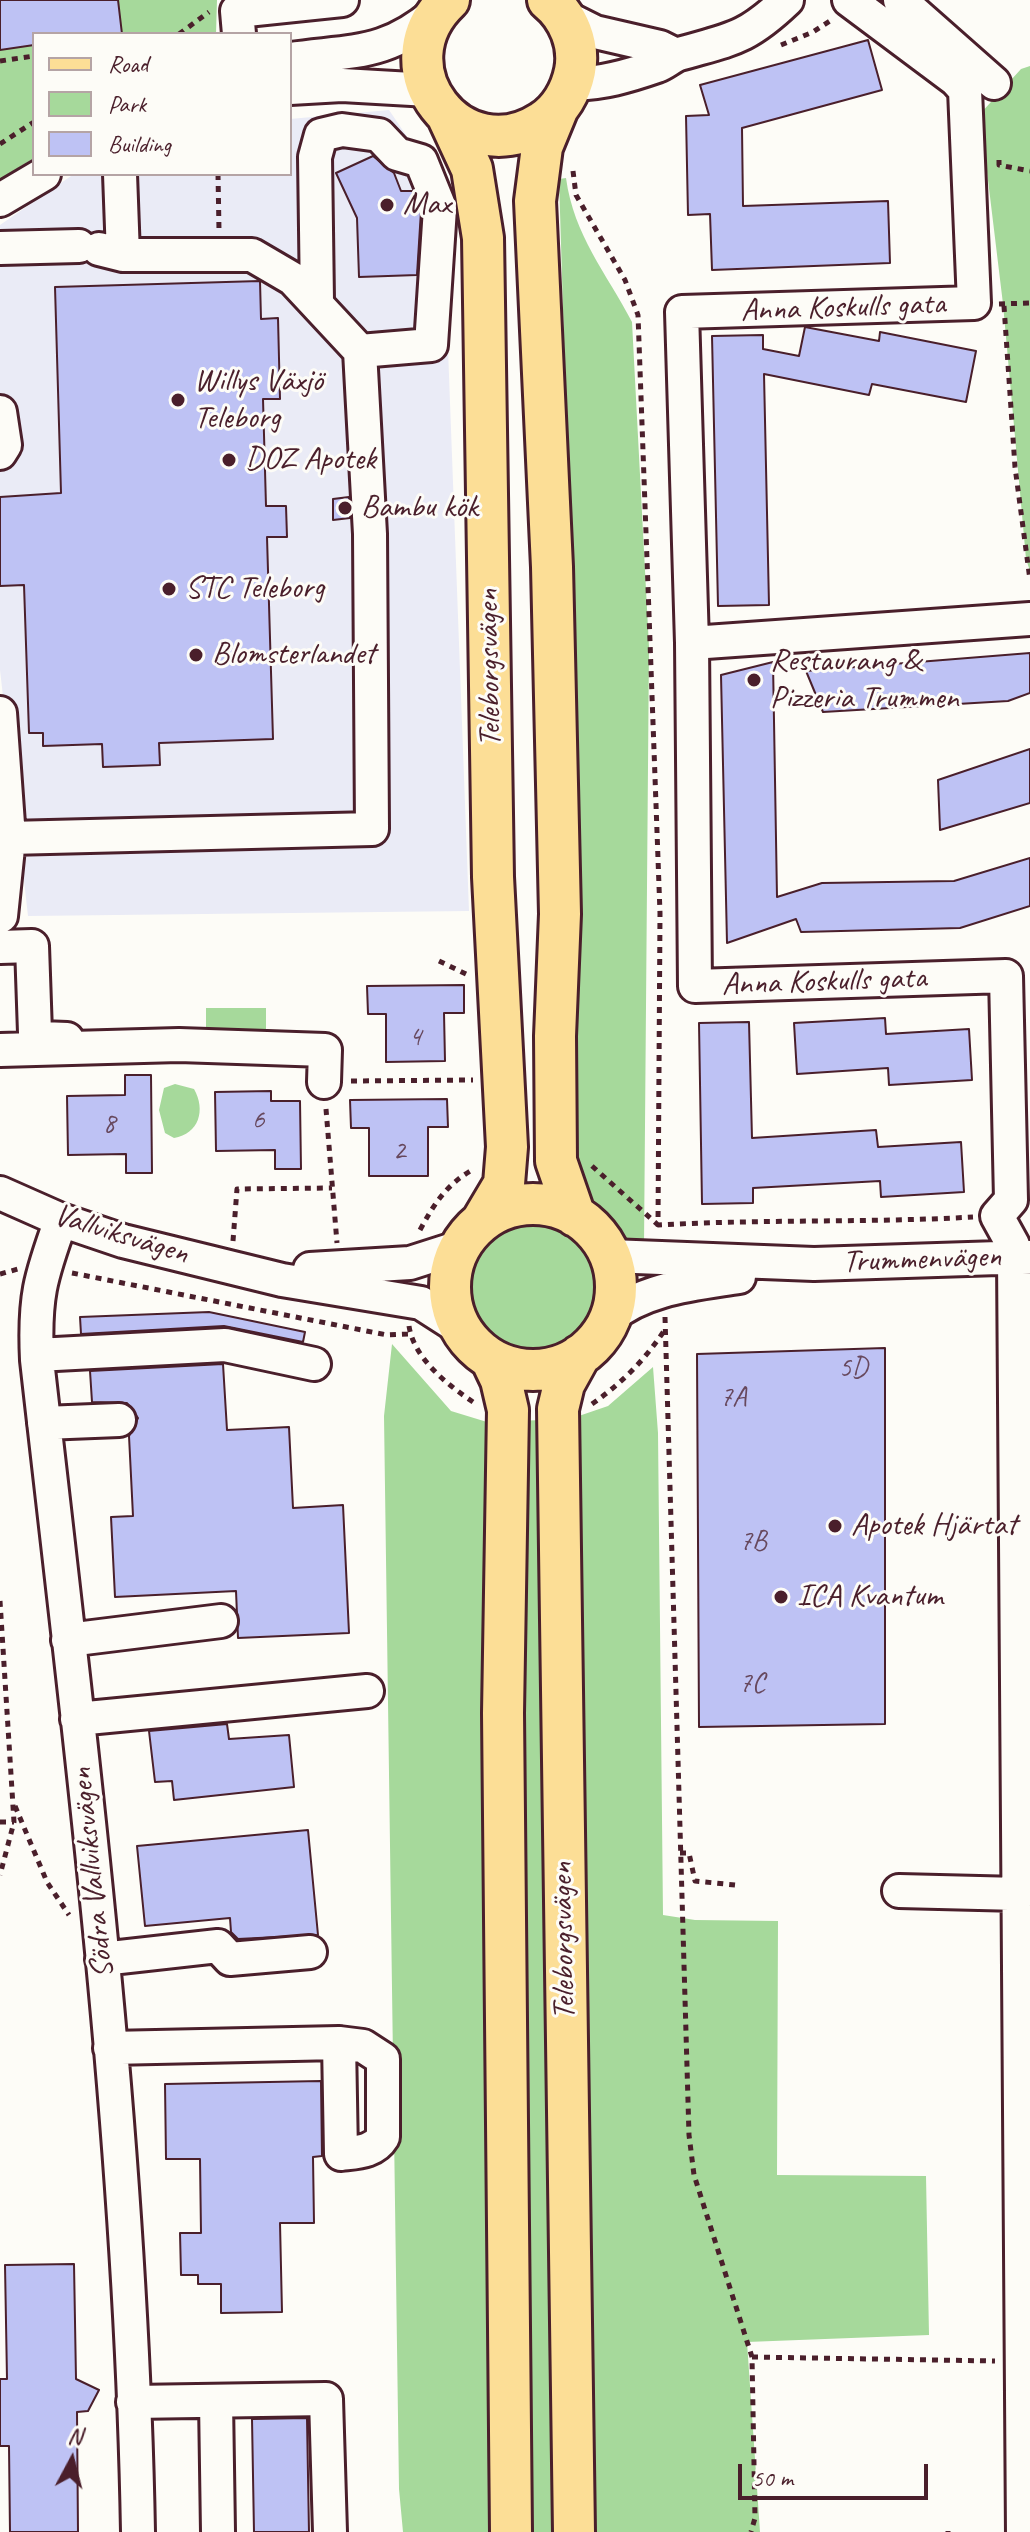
<!DOCTYPE html>
<html>
<head>
<meta charset="utf-8">
<style>
  body { margin:0 }
  #map { position:relative; width:1030px; height:2532px; overflow:hidden; background:#fdfcf7; font-family:Caveat,sans-serif }
  canvas { display:block }
  .legend { position:absolute; left:32px; top:32px; width:260px; height:144px; box-sizing:border-box; background:#fdfcf7; border:2px solid #b5a4a5; margin:0; padding:10px 14px; list-style:none; font-size:24px; color:#4a1f2b }
  .legend li { display:flex; align-items:center; gap:16px; height:40px }
  .legend b { width:40px; border:2px solid #b5a4a5 }
  .north { position:absolute; left:32px; top:2420px; width:80px; height:80px; -webkit-text-stroke:6px #fdfcf7; paint-order:stroke; rotate:7deg; font-size:22px; font-weight:700; line-height:32px; text-align:center; color:#4a1f2b }
  .north::after { content:''; display:block; margin:auto; width:28px; height:36px; background:#4a1f2b; clip-path:polygon(50% 0,100% 100%,50% 72%,0 100%) }
  .scale { position:absolute; left:738px; top:2464px; width:190px; height:36px; box-sizing:border-box; border:4px solid #4a1f2b; border-top:0; padding-left:10px; font-size:24px; line-height:28px; white-space:nowrap; color:#4a1f2b; -webkit-text-stroke:6px #fdfcf7; paint-order:stroke }
</style>
</head>
<body>
<div id="map">
<canvas width="1030" height="2532"></canvas>
<ul class="legend">
<li><b style="height:10px;background:#fcde96"></b>Road</li>
<li><b style="height:22px;background:#a6d99b"></b>Park</li>
<li><b style="height:22px;background:#bec2f4"></b>Building</li>
</ul>
<div class="north">N</div>
<div class="scale">50 m</div>
</div>
<script>
const ctx = document.querySelector('canvas').getContext('2d');
ctx.lineJoin = 'round';
function paint(path, color) {
  ctx.fillStyle = color;
  ctx.fill(path, 'evenodd');
}
function stroke(path, color, width, dash) {
  ctx.strokeStyle = color;
  ctx.lineWidth = width;
  ctx.lineCap = dash ? 'butt' : 'round';
  ctx.setLineDash(dash || []);
  ctx.stroke(path);
}
function label(font, color, halo, rows, align = 'center') {
  ctx.font = font + ' Caveat,sans-serif';
  ctx.lineWidth = 6;
  ctx.setLineDash([]);
  ctx.textBaseline = 'middle';
  ctx.strokeStyle = halo;
  ctx.fillStyle = color;
  for (const [text, x, y, turn = 0] of rows) {
    ctx.save();
    ctx.translate(x, y);
    ctx.rotate((+turn || 0) * Math.PI / 180);
    ctx.textAlign = isNaN(turn) ? turn : align;
    if (halo) ctx.strokeText(text, 0, 0);
    ctx.fillText(text, 0, 0);
    ctx.restore();
  }
}
const built = new Path2D(`
  M389,110L442,188L469,911L28,916L0,670V225L74,174H290V119Z`);
const green = new Path2D(`
  M0,0H217L216,34H34V158L0,179Z
  M1030,66V571L1026,559L1003,304L980,114L1021,69Z
  M566,178C574,236 606,272 632,322L649,647L644,1244C634,1240 618,1237 609,1230C579,1210 574,1164 572,1132L581,897L559,179Z
  M206,1008H266V1032H206Z
  M175,1084L194,1089C206,1110 199,1134 174,1138L165,1133L159,1110L164,1088Z
  M465 1287a69 69 0 1 1 138 0a69 69 0 1 1-138 0Z
  M392,1344L451,1411L487,1422L570,1419L608,1406L653,1367L658,1433L663,1915L695,1920L778,1921L777,2175L926,2176L929,2335L747,2342L760,2532H403L399,2489L384,1416Z`);
const building = new Path2D(`
  M0,0H118L122,34H34V45L0,50Z
  M868,40L882,90L742,128L743,206L888,201L890,263L712,270L710,214L688,215L686,116L709,115L700,85Z
  M373,156L394,173L401,191H413L421,211L417,275L359,277L357,218L336,173Z
  M260,281L261,319L278,318L280,399H263L266,506H286L287,537H267L273,739L159,743L160,765L103,767L102,744L43,746V733H29L24,585L0,586V497L61,493L55,287Z
  M805,327L879,341L880,332L976,351L966,402L872,384L869,395L764,374L769,605L718,606L712,336L763,335V349L799,356Z
  M349,497L350,518L333,520V499Z
  M1030,653V693L1008,701L823,712L806,671Z
  M773,662L777,897L822,883L954,881L1030,858V906L960,928L801,932L796,919L727,943L721,675Z
  M1030,749V803L940,830L938,780Z
  M464,985V1013H444L445,1061L386,1062V1014H368L367,986Z
  M885,1018L886,1034L969,1029L972,1080L889,1085L888,1068L797,1074L794,1023Z
  M749,1022L752,1138L876,1130L878,1147L961,1142L964,1192L881,1197L880,1181L753,1188V1203L702,1204L699,1023Z
  M125,1075H151L152,1173H126V1154L68,1155L67,1096L125,1095Z
  M271,1091V1101H300L301,1169H275V1150L216,1151L215,1092Z
  M447,1099L448,1127H428V1176H369V1128H351L350,1100Z
  M209,1312L305,1332L303,1342L224,1326L81,1334L80,1317Z
  M885,1348V1724L699,1727L697,1354Z
  M223,1364L227,1430L289,1427L293,1508L343,1505L349,1633L238,1638L236,1591L115,1597L111,1517L133,1516L129,1436L138,1418L127,1403L92,1402L90,1371Z
  M227,1724L229,1739L289,1735L294,1787L174,1800L172,1781L155,1782L149,1731Z
  M308,1830L318,1935L238,1939L231,1932L230,1918L145,1926L137,1846Z
  M321,2081L322,2156L313,2157L314,2223H280L282,2312L221,2313V2284H198V2275H181L180,2233H201L200,2159H166L165,2084Z
  M74,2264L76,2379L99,2390L88,2411L77,2412L78,2532H10L9,2446H0V2379H7L5,2265Z
  M307,2418L309,2532H254L252,2419Z`);
const path = new Path2D(`
  M179,34L209,12
  M781,45L813,32L833,19
  M0,61L34,56
  M0,144L34,122
  M999,160V165L1030,171
  M573,171L576,195L625,280L638,315L660,913L658,1225C763,1219 868,1223 973,1217
  M218,174L219,230
  M999,304L1030,303
  M1004,306L1015,467L1030,580
  M439,961L466,974
  M351,1081L473,1080
  M326,1109L337,1243
  M592,1166L658,1225V1231
  M420,1230C434,1204 446,1185 472,1170
  M233,1241L237,1189L332,1188
  M72,1273L387,1335L410,1334
  M0,1274L18,1269
  M665,1317L689,2135L694,2175L752,2357L755,2518L751,2532
  M409,1326C414,1359 448,1385 473,1402
  M592,1404C623,1382 645,1360 666,1328
  M0,1601L14,1822L0,1875
  M15,1806L47,1882L69,1915
  M0,1822H14
  M680,1853H689L695,1881L735,1885
  M752,2357L995,2361
  M948,2532V2531`);
const minor = new Path2D(`
  M849,0L956,80L965,90L974,303L682,312L692,643L695,986L1006,976L1011,1200L997,1216L1013,1245L1014,1257L1023,2532
  M900,0L994,83
  M563,16L595,32L660,47L676,55
  M239,34L237,11L342,0
  M290,59C354,50 387,56 439,10
  M572,83C599,85 631,75 657,66C665,63 671,57 679,54C731,39 745,40 787,0
  M290,88L342,85L429,90
  M120,174L123,255
  M0,200L44,174
  M0,248L79,246
  M317,301L315,157L321,135L342,130L379,135L397,154L421,161L440,208L431,345L360,351
  M0,412L5,445L0,453
  M692,643L1030,619
  M0,713L9,838L372,829L370,534L360,351L293,279L252,255H123L99,249
  M1,916L9,838
  M0,947L32,946L35,1033L41,1038L67,1039
  M0,1050L179,1045L325,1050L324,1082
  M0,1193L61,1220L123,1241L282,1280L421,1303L460,1328
  M61,1220C40,1278 34,1298 37,1360C81,1749 131,2140 138,2532
  M610,1256L814,1264L1030,1257
  M310,1269L410,1263L460,1247
  M609,1318C644,1288 695,1284 739,1277
  M37,1355L225,1345L314,1364
  M44,1423L119,1420
  M68,1640L221,1621
  M77,1719L367,1691
  M899,1891L1019,1894
  M102,1959L218,1946L230,1959L310,1952
  M110,2048L339,2043L341,2154C358,2152 374,2152 383,2137V2059L363,2046L339,2043
  M216,2401L218,2532
  M133,2402L326,2399L330,2532`);
const major = new Path2D(`
  M449,0C378,67 462,174 542,122C560,111 571,91 575,71C580,45 569,17 548,0
  M558,108L542,147L535,201L552,567L560,914L555,1036L556,1161L575,1216
  M447,115L472,169L483,238L493,877L507,1147L504,1184L482,1221
  M450 1287a83 83 0 1 1 166 0a83 83 0 1 1-166 0Z
  M491,1359L501,1380L508,1410L503,1713L511,2532
  M574,2532L558,1409L564,1384L580,1355`);
const markers = [
  [387,205,8,"#4a1f2b"],
  [178,400,8,"#4a1f2b"],
  [229,460,8,"#4a1f2b"],
  [345,508,8,"#4a1f2b"],
  [169,589,8,"#4a1f2b"],
  [196,655,8,"#4a1f2b"],
  [754,680,8,"#4a1f2b"],
  [835,1526,8,"#4a1f2b"],
  [781,1597,8,"#4a1f2b"]
];
const numberNames = [
  ["4",415,1038],
  ["6",258,1121],
  ["8",109,1125],
  ["2",399,1152],
  ["5D",853,1369],
  ["7A",733,1398],
  ["7B",753,1542],
  ["7C",752,1684]
];
const poiNames = [
  ["Max",403,205],
  ["Willys Växjö",194,382],
  ["Teleborg",194,419],
  ["DOZ Apotek",245,460],
  ["Bambu kök",361,508],
  ["STC Teleborg",185,589],
  ["Blomsterlandet",212,655],
  ["Restaurang &",770,662],
  ["Pizzeria Trummen",770,699],
  ["Apotek Hjärtat",851,1526],
  ["ICA Kvantum",797,1597]
];
const streetNames = [
  ["Anna Koskulls gata",843,308,-2],
  ["Teleborgsvägen",490,668,-91],
  ["Anna Koskulls gata",824,982,-2],
  ["Vallviksvägen",121,1235,17],
  ["Trummenvägen",922,1260,-2],
  ["Södra Vallviksvägen",93,1873,-96],
  ["Teleborgsvägen",564,1941,-91]
];
paint(built, '#eaebf6');
paint(green, '#a6d99b');
paint(building, '#bec2f4');
stroke(building, '#4a1f2b', 2);
stroke(minor, '#4a1f2b', 38);
stroke(major, '#4a1f2b', 46);
stroke(path, '#4a1f2b', 5, [6, 6]);
stroke(minor, '#fdfcf7', 32);
stroke(major, '#fcde96', 40);
for (const [x, y, r, color] of markers) {
  const dot = new Path2D();
  dot.arc(x, y, r, 0, 2 * Math.PI);
  ctx.fillStyle = color;
  ctx.fill(dot);
  stroke(dot, '#fdfcf7', 3);
}
label('28px', '#67485d', null, numberNames);
label('32px', '#4a1f2b', '#fdfcf7', poiNames, 'left');
label('32px', '#4a1f2b', '#fdfcf7', streetNames);
</script>
</body>
</html>
